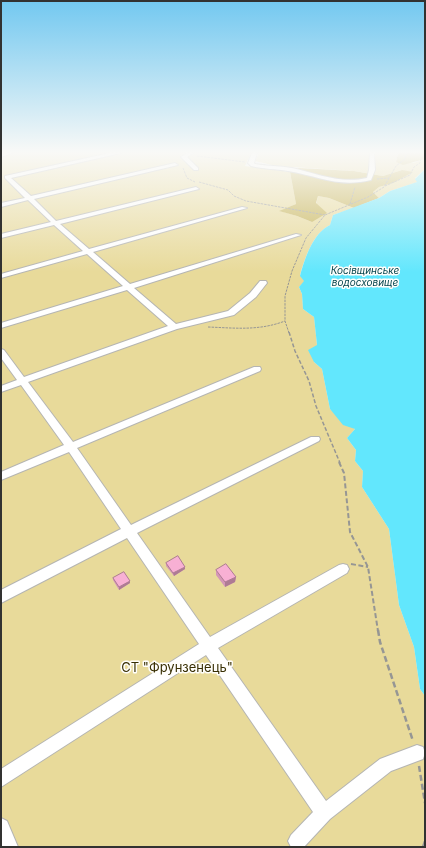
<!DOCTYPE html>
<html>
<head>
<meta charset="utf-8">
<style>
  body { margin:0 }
  #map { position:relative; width:426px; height:848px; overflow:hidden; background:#f1f1ed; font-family:Inter,sans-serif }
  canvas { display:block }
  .frame { position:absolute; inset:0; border:2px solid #323231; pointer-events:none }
</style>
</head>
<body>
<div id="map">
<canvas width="426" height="848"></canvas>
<div class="frame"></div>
</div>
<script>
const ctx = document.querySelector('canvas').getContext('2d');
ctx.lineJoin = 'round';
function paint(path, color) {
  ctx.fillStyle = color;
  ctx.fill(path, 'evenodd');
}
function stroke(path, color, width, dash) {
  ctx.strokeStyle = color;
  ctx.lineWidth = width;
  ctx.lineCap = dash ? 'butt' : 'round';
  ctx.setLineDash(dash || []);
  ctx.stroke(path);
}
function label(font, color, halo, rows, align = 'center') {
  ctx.font = font + ' Inter,sans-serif';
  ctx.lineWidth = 3;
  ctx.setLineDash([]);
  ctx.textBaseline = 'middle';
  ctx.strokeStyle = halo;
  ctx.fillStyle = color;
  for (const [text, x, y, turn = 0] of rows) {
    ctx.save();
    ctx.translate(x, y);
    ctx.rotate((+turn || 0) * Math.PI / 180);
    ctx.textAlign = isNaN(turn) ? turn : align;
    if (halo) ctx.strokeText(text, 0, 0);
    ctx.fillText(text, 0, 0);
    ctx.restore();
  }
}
const green = new Path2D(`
  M1,153H251L245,166L290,172L296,204L280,211L297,216L312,222L318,196L329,198L354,208L333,215L330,225C313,233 305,258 300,275L305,281L299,287L302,294L303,309L314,317L317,345L314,362L322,369L330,409L355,429L347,438L356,450L355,461L363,471L362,487L389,529L399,605L414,647L420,689L425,696V847H1Z
  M259,153H398L396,162L413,163L425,159V169L415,178L418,182L390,191L379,198L373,192L379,187L393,183L402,170L383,176L354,171L276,166L255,161Z`);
const forest = new Path2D(`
  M398,153H425V159L403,165L396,162Z
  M299,168L354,171L383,176L402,170L413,172L393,183L379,187L373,192L379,198L354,208L329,198L318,196L316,203L327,213L312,222L297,216L279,211L296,204L290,172Z`);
const water = new Path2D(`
  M425,169V696L420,689L414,647L399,605L389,529L362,487L363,471L355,461L356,450L347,438L355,429L343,425L330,409L322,369L314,362L308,350L317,345L314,317L303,309L302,294L299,287L304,281L300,276C305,258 313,233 330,225L333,215L379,198L390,191L417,182L415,179Z`);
const pathFar3 = new Path2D(`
  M197,156L245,162
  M183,168L187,178L195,182
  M377,179L389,178
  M199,182L228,190L234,196L246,201L325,215
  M385,186L410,175L414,167L420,163L421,158L425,155
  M350,204L355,187
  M208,327C235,328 259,331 285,321
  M289,333L285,321V296L292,271L306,238L325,215L368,197L384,187L396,166L405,159L406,153`);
const pathFar2 = new Path2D(`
  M289,332L295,351L309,381L316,406L340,463`);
const pathFar1 = new Path2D(`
  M339,462L344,473L350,532L368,567L378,631
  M351,564L368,567`);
const path = new Path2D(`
  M378,630L380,642L413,741
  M419,766L425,803
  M423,847L425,841`);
const minor = new Path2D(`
  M1,153H12L1,157Z
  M110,153H121L11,178L31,196L175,163L178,165L34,199L56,221L196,187L199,189L60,224L89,249L242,207L247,208L93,252L130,284L296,234L301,235L134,288L176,324L228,311L250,293L260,281H266L267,283L256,297L234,315L177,329L28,382L73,442L254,367H260L261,369L260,371L77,448L131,525L311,437H319L320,439L319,441L137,533L210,637L339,565L343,564L347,565L349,569L347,573L218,648L326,801L380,759L417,745L423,747L425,753L423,759L391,771L330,819L304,847H291L288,841L291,835L313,812L206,655L1,787V769L199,644L127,538L1,603V590L121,529L69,452L1,480V472L64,445L21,385L1,392V386L17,380L1,358V349L4,350L24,377L168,326L127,290L1,328V323L123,286L87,254L1,278V274L83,251L54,225L1,238V234L51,222L28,200L1,207V203L25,198L5,178V176Z
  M187,153H193L187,157L198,168V170H194L181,157Z
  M252,153H257L254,163L255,164C267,166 280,166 292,168C318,174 341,184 367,178L369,170L370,153H374L375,170L371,180C339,188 318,176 288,171C276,169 263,169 251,166L248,163Z
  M1,818L7,821L18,847H1Z`);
const wall = new Path2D(`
  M166,563L185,569L174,576L166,566Z
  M216,570L236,577L235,582L225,587L216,575Z
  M113,578L130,583L119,590L113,580Z`);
const shadedWall = new Path2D(`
  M185,567V569L174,576L173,573Z
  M236,577L235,582L225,587V582Z
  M130,581V583L119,590V587Z`);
const building = new Path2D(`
  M178,556L185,567L173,573L166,563Z
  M226,564L236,577L225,582L216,570Z
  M124,572L130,581L119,587L113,578Z`);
const farWaternames = [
  ["Косівщинське",365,271],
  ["водосховище",365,283]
];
const nearParknames = [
  ["СТ \"Фрунзенець\"",177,668]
];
paint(green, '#e8da9a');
paint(forest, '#c5b150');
paint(water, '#62e7fd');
stroke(minor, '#b5b5b2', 2);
stroke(pathFar3, '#969694', 1, [2.5, 1]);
stroke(pathFar2, '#969694', 1.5, [4, 2]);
stroke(pathFar1, '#969694', 2, [5, 2.5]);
stroke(path, '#969694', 2.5, [6, 3]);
paint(minor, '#fff');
paint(wall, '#d597b6');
paint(shadedWall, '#ae7b94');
paint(building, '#f8b0d4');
stroke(building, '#ae7b94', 1);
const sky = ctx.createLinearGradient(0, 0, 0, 272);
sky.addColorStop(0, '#72c8f0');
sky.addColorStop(0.56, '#f9f9f7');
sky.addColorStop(1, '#f9f9f700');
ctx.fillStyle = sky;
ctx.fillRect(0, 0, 426, 272);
label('italic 10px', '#06454e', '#fffefb', farWaternames);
label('13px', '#382f04', '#fffefb', nearParknames);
</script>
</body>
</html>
